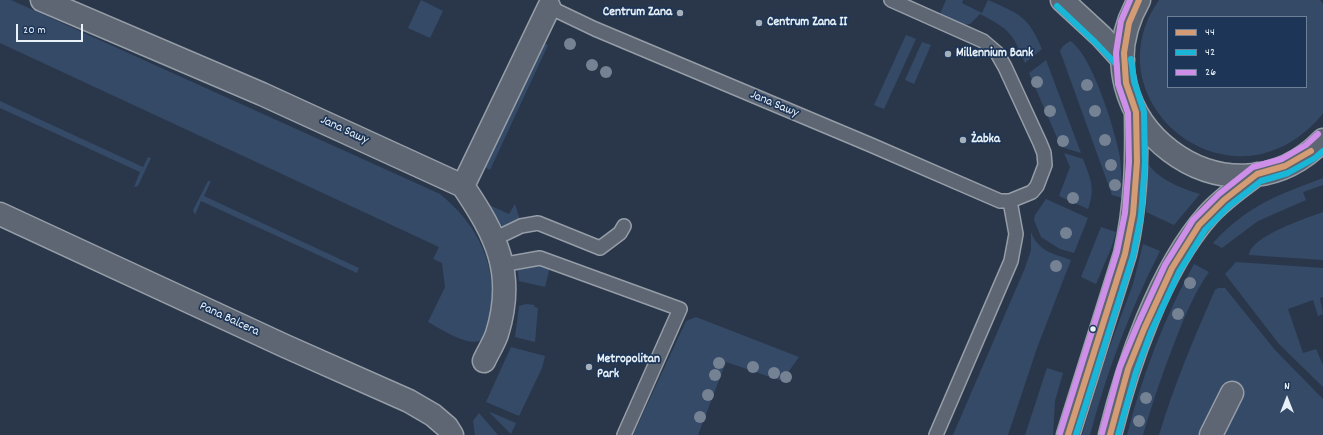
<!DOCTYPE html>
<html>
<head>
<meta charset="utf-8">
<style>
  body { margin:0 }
  #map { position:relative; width:1323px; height:435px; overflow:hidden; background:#2a374a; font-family:Dekko,sans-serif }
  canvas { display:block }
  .legend { position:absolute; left:1167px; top:16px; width:140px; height:72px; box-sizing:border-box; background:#1d3557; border:1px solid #6e8097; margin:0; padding:5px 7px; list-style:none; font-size:12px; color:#e8f1f8 }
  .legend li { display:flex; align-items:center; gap:8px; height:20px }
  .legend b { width:20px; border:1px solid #6e8097 }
  .north { position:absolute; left:1267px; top:379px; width:40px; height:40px; -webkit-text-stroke:3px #1d3557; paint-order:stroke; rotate:0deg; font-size:11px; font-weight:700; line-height:16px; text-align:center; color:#e8f1f8 }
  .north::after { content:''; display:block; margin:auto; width:14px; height:18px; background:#e8f1f8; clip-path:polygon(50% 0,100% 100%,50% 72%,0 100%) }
  .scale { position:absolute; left:16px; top:24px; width:67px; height:18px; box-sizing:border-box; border:2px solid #e8f1f8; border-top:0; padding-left:5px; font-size:12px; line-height:14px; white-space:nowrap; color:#e8f1f8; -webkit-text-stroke:3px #1d3557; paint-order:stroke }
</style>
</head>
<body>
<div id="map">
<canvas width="1323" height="435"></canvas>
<ul class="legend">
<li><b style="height:5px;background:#d39c74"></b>44</li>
<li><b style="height:5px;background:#1ab6d8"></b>42</li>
<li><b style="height:5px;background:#ce8fe9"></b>26</li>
</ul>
<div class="north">N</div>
<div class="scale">20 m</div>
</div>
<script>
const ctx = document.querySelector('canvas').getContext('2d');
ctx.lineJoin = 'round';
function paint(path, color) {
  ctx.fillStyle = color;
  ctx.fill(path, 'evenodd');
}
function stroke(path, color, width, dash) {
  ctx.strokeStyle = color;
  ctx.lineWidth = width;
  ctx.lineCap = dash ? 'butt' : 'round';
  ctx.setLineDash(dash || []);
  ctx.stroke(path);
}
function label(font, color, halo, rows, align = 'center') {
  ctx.font = font + ' Dekko,sans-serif';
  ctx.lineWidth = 3.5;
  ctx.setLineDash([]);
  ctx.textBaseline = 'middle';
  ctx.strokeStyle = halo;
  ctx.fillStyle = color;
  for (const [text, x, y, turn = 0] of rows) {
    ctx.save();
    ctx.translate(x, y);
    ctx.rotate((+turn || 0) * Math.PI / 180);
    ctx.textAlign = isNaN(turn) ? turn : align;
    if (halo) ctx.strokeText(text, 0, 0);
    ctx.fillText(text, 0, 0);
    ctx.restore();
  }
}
const green = new Path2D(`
  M0,0H11L440,194C479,226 498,266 491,318C489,326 488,337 479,341C467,346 439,328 428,322L445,287L442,263L433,259L439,247L0,43Z
  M421,0L443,11L430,38L408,28Z
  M946,0H963L962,3L982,13L988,0C1020,14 1028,16 1042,49L1025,63C1012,32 1010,30 980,14L970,24L963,25L940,14Z
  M1159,0H1320L1323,4V113L1321,116C1231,220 1088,101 1159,0ZM1168,17H1306V87H1168Z
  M906,35L916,39L884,109L874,105Z
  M1070,41C1091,53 1114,127 1119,152C1122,167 1121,183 1122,198L1112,195L1060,51L1063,46Z
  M541,42L548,45L490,170L483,166Z
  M922,42L931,45L914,84L905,80Z
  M1046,60L1081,153L1061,147L1029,73Z
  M0,101L143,167L148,157L151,158L138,186L134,187L140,172L0,108Z
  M1064,153L1083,159C1090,178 1096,188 1088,209L1059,196L1070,167Z
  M1148,164C1150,166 1151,168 1154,171C1166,182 1185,190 1200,194L1174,225L1146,212Z
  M1323,178V185L1303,192L1306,200L1258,221L1222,248L1213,243C1247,206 1277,195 1323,178Z
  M208,181H211L204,196L359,268L357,273L201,201L195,215L193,210Z
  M1046,199L1088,218L1074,253L1060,249L1041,237L1034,220L1035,215Z
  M515,204L520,220L509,225L502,226L489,205L509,214Z
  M1323,212V260L1249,255C1251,236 1307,218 1323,212Z
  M1101,227L1116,232L1112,246L1096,284L1081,277Z
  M1031,232C1039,252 1052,253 1071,260L1037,348L1008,435H953L1025,268L1031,250Z
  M1143,244L1160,251C1130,310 1107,371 1090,435H1082L1105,359L1133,284Z
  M1236,262L1323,268V297L1320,298L1323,314L1318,316L1313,300L1288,309L1303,353L1316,349L1323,365V387L1279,344L1225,274Z
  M533,264L550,267L545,287L519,281L517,267Z
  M1194,264L1209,272C1194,293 1184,318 1175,341C1163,372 1152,403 1143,435H1127C1142,376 1164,318 1194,264Z
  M1218,288H1225L1275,350L1323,399V435H1159C1174,385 1194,338 1215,290Z
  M526,304L535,305L534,307L538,308L535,342L515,337L519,306Z
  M696,317L799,357L782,381L726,362L698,435H633L686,321Z
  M511,347L545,356L542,368L519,416L486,402Z
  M1047,368L1063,373L1055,401L1053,435H1025Z
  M490,412L516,423L511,434L490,413Z
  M479,413L498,435H475L473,421Z`);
const service = new Path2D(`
  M551,2L549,7L595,29L871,145L1000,201H1010L1032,192L1037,186L1045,165L1044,153L1040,143L1005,67L997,53L983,41L891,0
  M494,239L521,226L538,223L600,248L620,233L624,226
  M512,263L540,258L680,309L624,435
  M936,435L1011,261L1016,234L1010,201`);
const minor = new Path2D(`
  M42,0L262,94L463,186
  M463,186L549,7
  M463,186C496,235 516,273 497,334C494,343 488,352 484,361
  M0,214L285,346L409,401L433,415L447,427L452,435
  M1211,435L1232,393`);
const tertiary = new Path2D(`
  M1062,0L1101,36L1123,60`);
const secondary = new Path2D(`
  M1139,0C1071,119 1229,237 1323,140
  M1068,435L1125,254C1136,207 1137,160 1136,112
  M1110,435C1127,366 1160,269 1208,215C1222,199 1240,187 1257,174`);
const bus1 = new Path2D(`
  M1068,435L1125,254L1133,214L1137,162L1136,112L1126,83L1124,53L1129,23L1139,0
  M1110,435L1128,369L1144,329L1172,268L1199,225L1224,200L1257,174L1285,166L1311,151`);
const bus2 = new Path2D(`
  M1057,6L1095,42L1117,65
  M1076,435L1133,256L1141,216L1145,163L1144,112L1134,81L1131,59
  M1118,435L1136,372L1151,332L1179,272L1205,230L1229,206L1261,181L1288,173L1315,158L1323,151`);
const bus3 = new Path2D(`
  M1060,433L1117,252L1125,213L1129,162L1128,113L1118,84L1116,53L1121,21L1130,0
  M1102,433L1120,367L1137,326L1165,265L1193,220L1219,194L1253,167L1282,159L1306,145L1318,134`);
const trees = [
  [570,44],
  [592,65],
  [606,72],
  [1037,82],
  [1087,85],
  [1050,111],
  [1095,111],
  [1105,140],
  [1063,141],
  [1111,165],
  [1115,185],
  [1073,198],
  [1066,233],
  [1056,266],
  [1190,283],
  [1178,314],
  [719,363],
  [753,367],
  [774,373],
  [715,375],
  [786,377],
  [708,395],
  [1146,398],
  [700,417],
  [1139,421]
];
const markers = [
  [680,13,4,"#a6b0bb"],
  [759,23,4,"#a6b0bb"],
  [948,54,4,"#a6b0bb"],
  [963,140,4,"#a6b0bb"],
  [1093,329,3.5,"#e8f1f8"],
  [589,367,4,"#a6b0bb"]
];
const poiNames = [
  ["Centrum Zana",672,13,"right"],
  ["Centrum Zana II",767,23],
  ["Millennium Bank",956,54],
  ["Żabka",971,140],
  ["Metropolitan",597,360],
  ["Park",597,375]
];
const streetNames = [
  ["Jana Sawy",774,105,23],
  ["Jana Sawy",344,131,25],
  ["Pana Balcera",229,320,25]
];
paint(green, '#354a67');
stroke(service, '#959da7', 16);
stroke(minor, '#959da7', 25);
stroke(tertiary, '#959da7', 25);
stroke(secondary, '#959da7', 25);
stroke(service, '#5d6672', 13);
stroke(minor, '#5d6672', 22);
stroke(tertiary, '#5d6672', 22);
stroke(secondary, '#5d6672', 22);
stroke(bus1, '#d39c74', 6);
stroke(bus2, '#1ab6d8', 6);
stroke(bus3, '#ce8fe9', 6);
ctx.fillStyle = '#758293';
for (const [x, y] of trees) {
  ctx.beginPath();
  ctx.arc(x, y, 6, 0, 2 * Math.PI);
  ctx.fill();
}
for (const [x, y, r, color] of markers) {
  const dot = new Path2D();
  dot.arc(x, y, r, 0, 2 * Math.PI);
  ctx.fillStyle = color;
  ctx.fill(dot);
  stroke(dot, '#1d3557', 1.5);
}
label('bold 13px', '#e8f1f8', '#1d3557', poiNames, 'left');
label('13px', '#e8f1f8', '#1d3557', streetNames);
</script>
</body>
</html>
